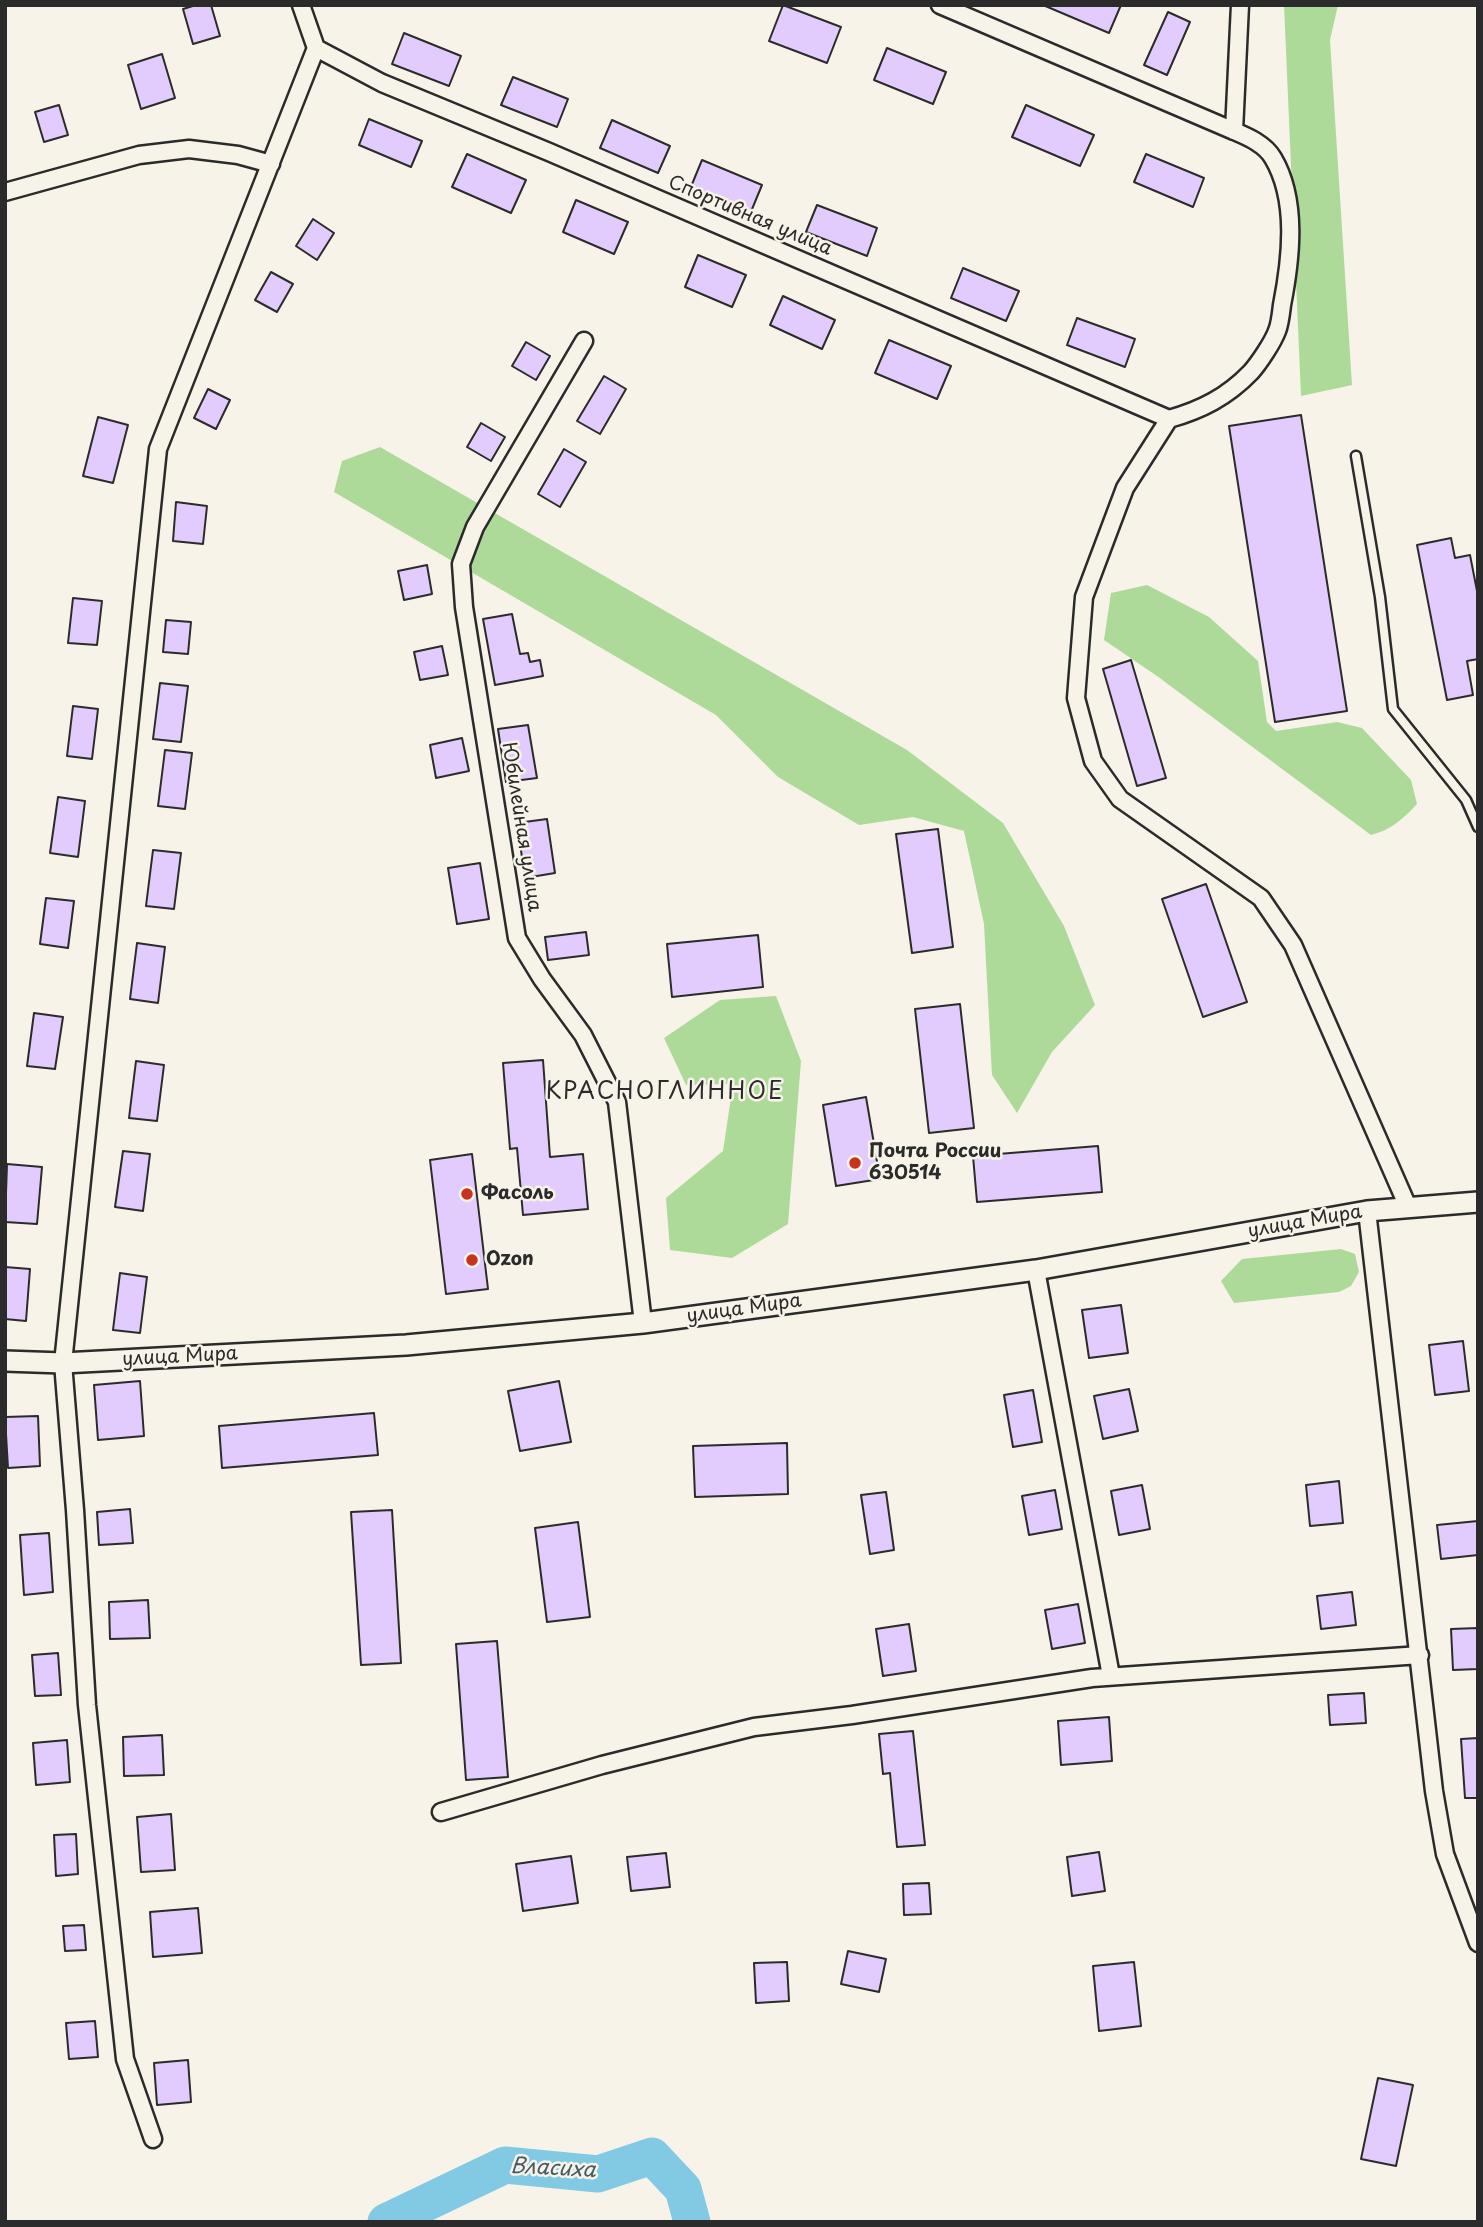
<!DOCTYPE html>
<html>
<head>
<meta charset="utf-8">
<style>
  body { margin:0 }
  #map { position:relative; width:1483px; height:2227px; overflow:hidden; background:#f7f3e8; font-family:"Playpen Sans",sans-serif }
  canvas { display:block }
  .frame { position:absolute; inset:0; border:7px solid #2b2b2b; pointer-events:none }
</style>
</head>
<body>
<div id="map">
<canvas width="1483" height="2227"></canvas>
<div class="frame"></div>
</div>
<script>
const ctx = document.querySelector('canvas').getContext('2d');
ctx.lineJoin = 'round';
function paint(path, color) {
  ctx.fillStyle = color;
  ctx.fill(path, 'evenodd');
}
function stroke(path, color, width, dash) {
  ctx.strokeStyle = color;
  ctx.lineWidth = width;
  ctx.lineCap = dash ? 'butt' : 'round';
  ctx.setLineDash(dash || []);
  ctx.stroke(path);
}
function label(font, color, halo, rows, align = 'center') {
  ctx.font = font + ' "Playpen Sans",sans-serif';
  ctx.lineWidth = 5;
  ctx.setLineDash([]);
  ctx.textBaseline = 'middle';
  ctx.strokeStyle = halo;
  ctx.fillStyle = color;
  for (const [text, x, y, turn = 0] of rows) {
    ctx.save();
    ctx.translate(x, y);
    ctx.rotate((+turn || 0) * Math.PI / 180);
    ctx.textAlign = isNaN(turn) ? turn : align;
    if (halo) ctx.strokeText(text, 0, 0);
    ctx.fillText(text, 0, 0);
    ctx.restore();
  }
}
const green = new Path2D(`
  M1284,5H1338L1330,40L1352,385L1301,396Z
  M380,447L907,750L1003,823L1064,926L1095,1005L1052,1052L1017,1113L992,1075L984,924L964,831L913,817L859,825L778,777L716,715L334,492L342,461Z
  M1147,585L1209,617L1258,661L1267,722L1276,731L1337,722L1362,728L1411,780L1417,804C1403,819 1391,830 1371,835L1157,676L1104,640L1111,593Z
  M776,996L801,1061L788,1224L732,1258L670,1250L666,1198L723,1151L733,1084L686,1085L664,1038L720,1000Z
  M1341,1249L1355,1254L1359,1272L1351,1286L1339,1292L1234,1303L1221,1281L1242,1259Z`);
const river = new Path2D(`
  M386,2222L505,2165L598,2174L652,2156L683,2189L692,2222`);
const building = new Path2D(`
  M196,5H211L220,36L193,44L183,9Z
  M783,5L841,27L827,63L769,41Z
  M1043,5H1121L1109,33Z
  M1168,12L1190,22L1167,75L1144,65Z
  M404,33L461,56L449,86L392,64Z
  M887,48L946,72L933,104L874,80Z
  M162,54L175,98L141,109L128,65Z
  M513,77L568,99L557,127L501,105Z
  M59,105L68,135L44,142L35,112Z
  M1026,105L1094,135L1080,166L1012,137Z
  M369,119L422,141L411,167L359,145Z
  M612,120L670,146L658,173L600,148Z
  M467,154L526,180L511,213L452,187Z
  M1146,154L1204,178L1193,207L1134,182Z
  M702,160L762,185L750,214L690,189Z
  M576,200L628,222L614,254L563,232Z
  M817,205L877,228L867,256L806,232Z
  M313,219L334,233L317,260L296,246Z
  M698,255L746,275L732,307L685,287Z
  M963,268L1019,291L1006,321L951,298Z
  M271,272L293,284L277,312L255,300Z
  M783,296L835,320L822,349L770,325Z
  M1077,318L1135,339L1125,367L1067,345Z
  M889,340L951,366L937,399L875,373Z
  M526,342L550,356L536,380L512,366Z
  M604,376L626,389L600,434L577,421Z
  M208,389L230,400L216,429L194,418Z
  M1301,415L1347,711L1275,722L1229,426Z
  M98,417L128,425L113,483L83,476Z
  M481,423L505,437L491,461L467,447Z
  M564,449L586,462L560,507L538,494Z
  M176,502L207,506L203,544L173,541Z
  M1451,538L1455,558L1470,555L1478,596V659L1467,661L1473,695L1447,700L1417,545Z
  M427,565L432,594L404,600L398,571Z
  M73,598L102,601L97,645L68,643Z
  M512,614L520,654L528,653L530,662L540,660L543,676L495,685L483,619Z
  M166,620L191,622L188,654L163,652Z
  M442,646L448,675L420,680L414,652Z
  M1131,660L1166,778L1137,786L1103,669Z
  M160,683L188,686L181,742L153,739Z
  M73,706L98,709L92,759L67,756Z
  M528,725L537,778L506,782L498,729Z
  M462,738L469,771L436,778L430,745Z
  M165,750L192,753L185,809L158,806Z
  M58,797L85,801L78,857L50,853Z
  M547,819L555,873L525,878L517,823Z
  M938,829L953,947L912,953L896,834Z
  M153,850L181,853L174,909L146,906Z
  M480,863L489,919L457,924L448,868Z
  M1206,884L1247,1002L1203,1017L1162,899Z
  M46,898L74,901L68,948L40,944Z
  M586,932L589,955L548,960L545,937Z
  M758,935L763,987L672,997L667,944Z
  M137,943L165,947L158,1003L130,999Z
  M960,1004L974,1128L929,1133L915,1009Z
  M34,1013L63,1017L55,1069L27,1066Z
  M543,1060L550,1157L583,1154L588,1209L523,1215L517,1148L510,1149L503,1063Z
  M136,1061L164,1065L157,1121L129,1118Z
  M866,1097L880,1179L836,1186L823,1105Z
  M1098,1146L1102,1192L977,1202L973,1156Z
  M123,1151L150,1154L143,1211L115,1207Z
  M472,1154L488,1289L446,1294L430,1160Z
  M7,1164L42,1167L37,1224L5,1222Z
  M5,1267L30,1269L26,1321L5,1319Z
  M120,1273L147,1277L140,1333L113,1330Z
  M1121,1305L1128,1353L1089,1358L1082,1310Z
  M1463,1341L1469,1391L1435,1395L1429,1345Z
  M140,1381L144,1436L98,1440L94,1385Z
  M559,1381L571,1442L520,1451L508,1391Z
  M1129,1389L1138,1431L1103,1439L1094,1396Z
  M1033,1390L1042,1442L1013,1447L1004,1395Z
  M374,1413L378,1455L222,1468L219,1426Z
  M38,1416L40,1466L8,1468L5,1417Z
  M787,1443L788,1494L695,1497L693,1446Z
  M1339,1481L1343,1523L1310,1526L1306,1485Z
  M1142,1485L1150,1529L1119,1535L1111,1491Z
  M1055,1490L1062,1529L1029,1535L1022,1496Z
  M886,1492L894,1550L870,1554L861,1495Z
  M130,1509L133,1543L99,1545L97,1512Z
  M392,1510L401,1663L361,1665L351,1512Z
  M1478,1521V1555L1441,1559L1437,1525Z
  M578,1522L590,1617L547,1622L535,1528Z
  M49,1533L53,1592L24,1595L20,1535Z
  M1352,1592L1356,1625L1321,1629L1317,1596Z
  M148,1600L150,1638L110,1639L109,1602Z
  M1078,1604L1085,1643L1052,1649L1045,1610Z
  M909,1624L916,1671L883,1676L876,1629Z
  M1478,1628V1669L1453,1670L1451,1629Z
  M497,1641L508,1777L466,1780L456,1644Z
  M58,1653L61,1695L35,1696L32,1655Z
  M1364,1693L1366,1723L1330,1725L1328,1695Z
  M1109,1717L1112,1761L1061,1765L1058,1721Z
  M913,1731L925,1845L897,1847L890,1773L883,1774L879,1734Z
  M162,1735L164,1775L124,1776L123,1737Z
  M1478,1738V1798H1465L1461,1739Z
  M67,1740L70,1782L36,1785L33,1743Z
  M171,1814L175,1870L141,1872L137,1817Z
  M76,1834L78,1874L56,1876L54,1835Z
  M1099,1852L1105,1891L1072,1896L1067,1857Z
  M666,1853L670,1887L631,1891L627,1857Z
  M571,1856L578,1903L523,1911L516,1864Z
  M929,1883L931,1914L904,1915L903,1884Z
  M198,1908L202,1953L153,1957L150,1912Z
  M84,1925L86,1950L65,1951L63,1926Z
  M848,1951L886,1959L879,1992L841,1984Z
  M787,1962L789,2001L756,2003L754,1963Z
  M1134,1962L1141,2026L1099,2031L1093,1966Z
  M95,2021L98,2057L69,2059L66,2023Z
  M188,2060L191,2102L157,2105L154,2063Z
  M1378,2078L1413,2085L1396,2166L1361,2159Z`);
const service = new Path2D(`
  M1356,456L1380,597L1393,709L1466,800L1478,827`);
const minor = new Path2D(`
  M940,5L1234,131C1248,137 1265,144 1273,158C1298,200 1291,259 1282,305C1281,313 1280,324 1277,331C1273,342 1259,363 1251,372C1227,397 1201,410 1169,419L1125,488L1084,597L1076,698L1093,761L1120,799L1261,898L1293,945L1408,1207
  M316,48L382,83L549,152L1169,419
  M1234,131L1240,5
  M5,192L139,155L189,149L238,155L271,164
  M584,341L475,527L461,564L464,607L517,938L542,979L583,1035L617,1102L643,1323
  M1367,1211L1434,1791L1445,1854L1478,1943
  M1036,1270L1111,1676
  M441,1812L602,1765L754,1727L852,1715L1092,1678L1420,1655
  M153,2139L125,2059L87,1705L75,1510L63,1363L158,449L316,48L301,5`);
const tertiary = new Path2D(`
  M5,1361L63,1363L406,1345L643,1323L1036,1270L1367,1211L1478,1202`);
const markers = [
  [855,1163,7,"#c8321e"],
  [467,1194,7,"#c8321e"],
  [472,1260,7,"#c8321e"]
];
const streetNames = [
  ["Спортивная улица",750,216,23],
  ["Юбилейная улица",521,827,81],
  ["улица Мира",1305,1222,-10],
  ["улица Мира",744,1309,-8],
  ["улица Мира",180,1357,-3]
];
const poiNames = [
  ["Почта России",869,1152],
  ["630514",869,1174],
  ["Фасоль",481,1194],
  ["Ozon",486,1260]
];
const waterNames = [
  ["Власиха",553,2169,3]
];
const quarterNames = [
  ["КРАСНОГЛИННОЕ",665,1093]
];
paint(green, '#adda99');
stroke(river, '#82c9e3', 37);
paint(building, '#e1ccfd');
stroke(building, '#2b2b2b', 2);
stroke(service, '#2b2b2b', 13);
stroke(minor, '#2b2b2b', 21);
stroke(tertiary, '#2b2b2b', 24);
stroke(service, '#f7f3e8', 8);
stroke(minor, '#f7f3e8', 16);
stroke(tertiary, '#f7f3e8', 19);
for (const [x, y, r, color] of markers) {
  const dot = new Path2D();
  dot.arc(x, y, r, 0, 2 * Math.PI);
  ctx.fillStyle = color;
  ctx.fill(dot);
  stroke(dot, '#f7f3e8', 2.5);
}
label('19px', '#2b2b2b', '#f7f3e8', streetNames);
label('bold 19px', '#2b2b2b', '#f7f3e8', poiNames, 'left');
label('italic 21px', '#455a62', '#f7f3e8', waterNames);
ctx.letterSpacing = '2px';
label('23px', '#2b2b2b', '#f7f3e8', quarterNames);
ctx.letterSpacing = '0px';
</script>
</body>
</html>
